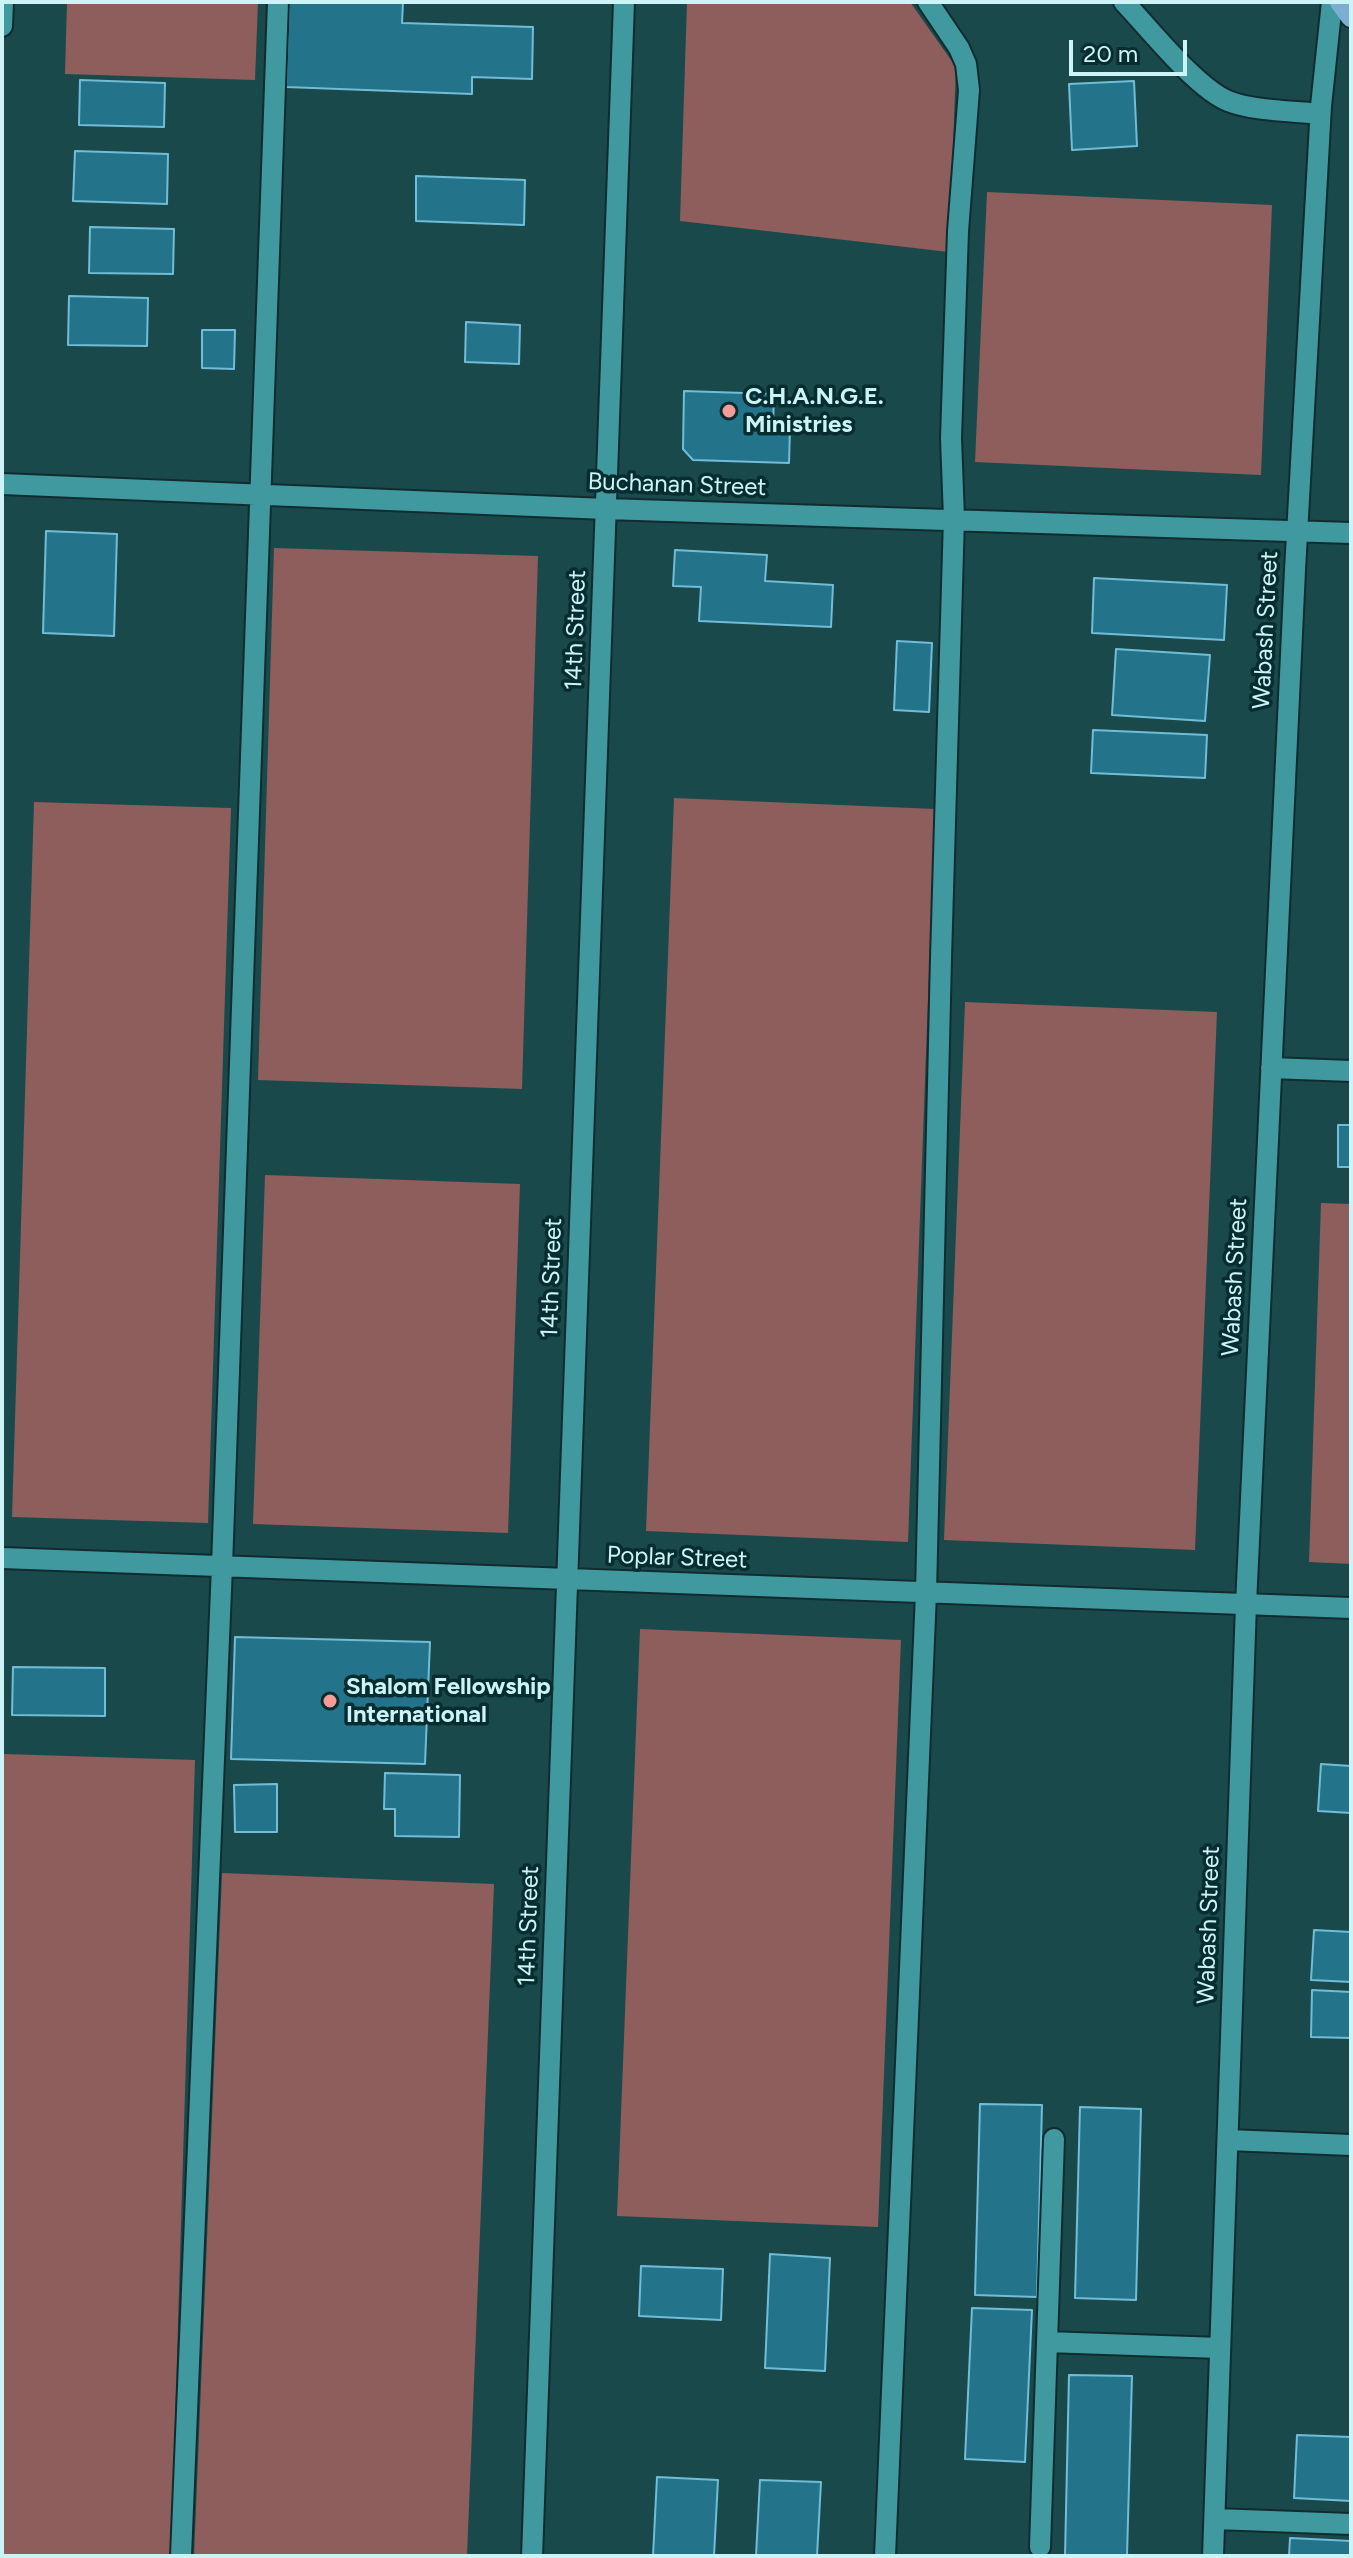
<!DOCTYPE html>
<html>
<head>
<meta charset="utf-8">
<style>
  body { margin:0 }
  #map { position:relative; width:1353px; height:2558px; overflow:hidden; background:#1a494c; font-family:Figtree,sans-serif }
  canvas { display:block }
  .frame { position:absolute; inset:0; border:4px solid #ccf4f7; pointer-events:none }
  .scale { position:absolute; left:1069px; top:40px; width:118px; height:36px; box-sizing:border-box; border:4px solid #ccf4f7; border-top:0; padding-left:10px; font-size:24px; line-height:28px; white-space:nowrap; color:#ccf4f7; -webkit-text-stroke:6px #072d30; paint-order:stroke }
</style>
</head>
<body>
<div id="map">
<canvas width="1353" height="2558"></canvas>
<div class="frame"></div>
<div class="scale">20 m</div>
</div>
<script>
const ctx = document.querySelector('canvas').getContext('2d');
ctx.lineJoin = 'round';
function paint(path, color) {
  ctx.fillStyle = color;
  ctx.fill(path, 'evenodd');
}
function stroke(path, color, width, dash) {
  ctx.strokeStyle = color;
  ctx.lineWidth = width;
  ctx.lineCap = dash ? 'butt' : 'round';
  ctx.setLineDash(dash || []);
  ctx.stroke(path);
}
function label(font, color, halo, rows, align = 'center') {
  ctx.font = font + ' Figtree,sans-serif';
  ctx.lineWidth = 7;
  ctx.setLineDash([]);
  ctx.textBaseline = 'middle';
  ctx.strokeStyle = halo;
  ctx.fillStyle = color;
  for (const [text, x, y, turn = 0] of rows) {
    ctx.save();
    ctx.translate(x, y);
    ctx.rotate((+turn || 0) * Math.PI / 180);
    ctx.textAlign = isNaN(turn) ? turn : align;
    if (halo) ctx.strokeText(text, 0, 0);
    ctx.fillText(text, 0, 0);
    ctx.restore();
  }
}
const green = new Path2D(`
  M67,2H258L255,80L65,74Z
  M687,2H910L956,67L949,252L680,221Z
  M987,192L1272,205L1261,475L975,462Z
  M274,548L538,556L522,1089L258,1080Z
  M674,798L935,809L908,1542L646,1531Z
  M34,802L231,808L208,1523L12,1517Z
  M965,1002L1217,1012L1195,1550L944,1540Z
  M265,1175L520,1184L508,1533L253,1524Z
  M1321,1203L1351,1204V1564L1309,1562Z
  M640,1629L901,1640L878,2227L617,2216Z
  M4,1754L195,1760L171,2556H2Z
  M222,1873L494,1884L467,2556H194Z`);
const building = new Path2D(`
  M289,2H403L402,23L533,27L532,79L472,77V94L286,87Z
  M80,80L165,83L164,127L79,125Z
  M1134,81L1137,146L1072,150L1069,84Z
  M75,151L168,154L167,204L73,201Z
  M416,176L525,180L524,225L416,221Z
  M90,227L174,229L173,274L89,273Z
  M69,296L148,298L147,346L68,345Z
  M466,322L520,325L519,364L465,362Z
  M202,330H235L234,369L202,368Z
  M684,391L774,394L773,429H790L789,463L693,460L683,449Z
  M46,531L117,534L114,636L43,633Z
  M675,550L767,555L765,581L833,585L831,627L699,621L701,587L673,586Z
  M1094,578L1227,585L1224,640L1092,633Z
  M897,641L932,643L929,712L894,710Z
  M1116,649L1210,655L1205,721L1112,715Z
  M1093,730L1207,735L1205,778L1091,773Z
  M1338,1125H1351V1167H1338Z
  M235,1637L430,1642L425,1764L231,1759Z
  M13,1667L105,1668V1716L12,1715Z
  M1321,1764L1351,1766V1813L1318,1811Z
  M385,1773L460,1775L459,1837L395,1836V1809H384Z
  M277,1784V1832H235L234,1785Z
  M1314,1930L1351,1932V1982L1311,1980Z
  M1312,1990L1351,1992V2038L1311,2037Z
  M980,2104L1042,2105L1037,2297L975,2295Z
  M1080,2107L1141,2109L1136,2300L1075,2298Z
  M770,2254L830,2258L825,2371L765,2368Z
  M641,2266L723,2269L721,2320L639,2316Z
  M972,2308L1032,2310L1025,2462L965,2459Z
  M1069,2375L1132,2376L1127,2556H1065Z
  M1297,2435L1351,2437V2501L1294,2498Z
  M657,2477L718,2480L714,2556H653Z
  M760,2480L821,2482L817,2556H756Z
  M1290,2538L1351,2541V2556H1289Z`);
const minor = new Path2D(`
  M1124,2C1149,28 1196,88 1228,101C1253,111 1293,111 1320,114
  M2,26L3,2
  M2,484L606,509L1351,533
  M1271,1068L1351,1071
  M2,1558L1351,1608
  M1054,2139L1047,2342L1220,2348
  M1228,2140L1351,2145
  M1215,2519L1351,2524
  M1040,2547L1047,2342
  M181,2556L222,1566L278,2
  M532,2556L624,2
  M885,2556L926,1593L941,958L954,518L951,438L958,231L969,90L966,64L959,48L928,2
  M1213,2556L1246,1604L1295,570L1321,106L1332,2`);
const major = new Path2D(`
  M1340,2L1351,17`);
const markers = [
  [729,411,8,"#f59b98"],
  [330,1701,8,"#f59b98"]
];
const poiNames = [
  ["C.H.A.N.G.E.",745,397],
  ["Ministries",745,425],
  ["Shalom Fellowship",346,1687],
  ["International",346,1715]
];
const streetNames = [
  ["Buchanan Street",677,485,2],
  ["14th Street",576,630,-88],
  ["Wabash Street",1266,630,-87],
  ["Wabash Street",1235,1277,-87],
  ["14th Street",552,1278,-88],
  ["Poplar Street",677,1558,2],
  ["Wabash Street",1209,1925,-88],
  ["14th Street",529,1926,-88]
];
paint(green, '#8d5e5c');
paint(building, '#23738b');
stroke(building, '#71bdd7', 2);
stroke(minor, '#112c2f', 24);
stroke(major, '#112c2f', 24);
stroke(minor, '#4199a0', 20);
stroke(major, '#7bafd2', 20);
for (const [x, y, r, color] of markers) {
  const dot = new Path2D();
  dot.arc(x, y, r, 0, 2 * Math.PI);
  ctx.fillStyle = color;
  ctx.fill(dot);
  stroke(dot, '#072d30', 3);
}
label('bold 24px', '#ccf4f7', '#072d30', poiNames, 'left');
label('24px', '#ccf4f7', '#072d30', streetNames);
</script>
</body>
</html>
